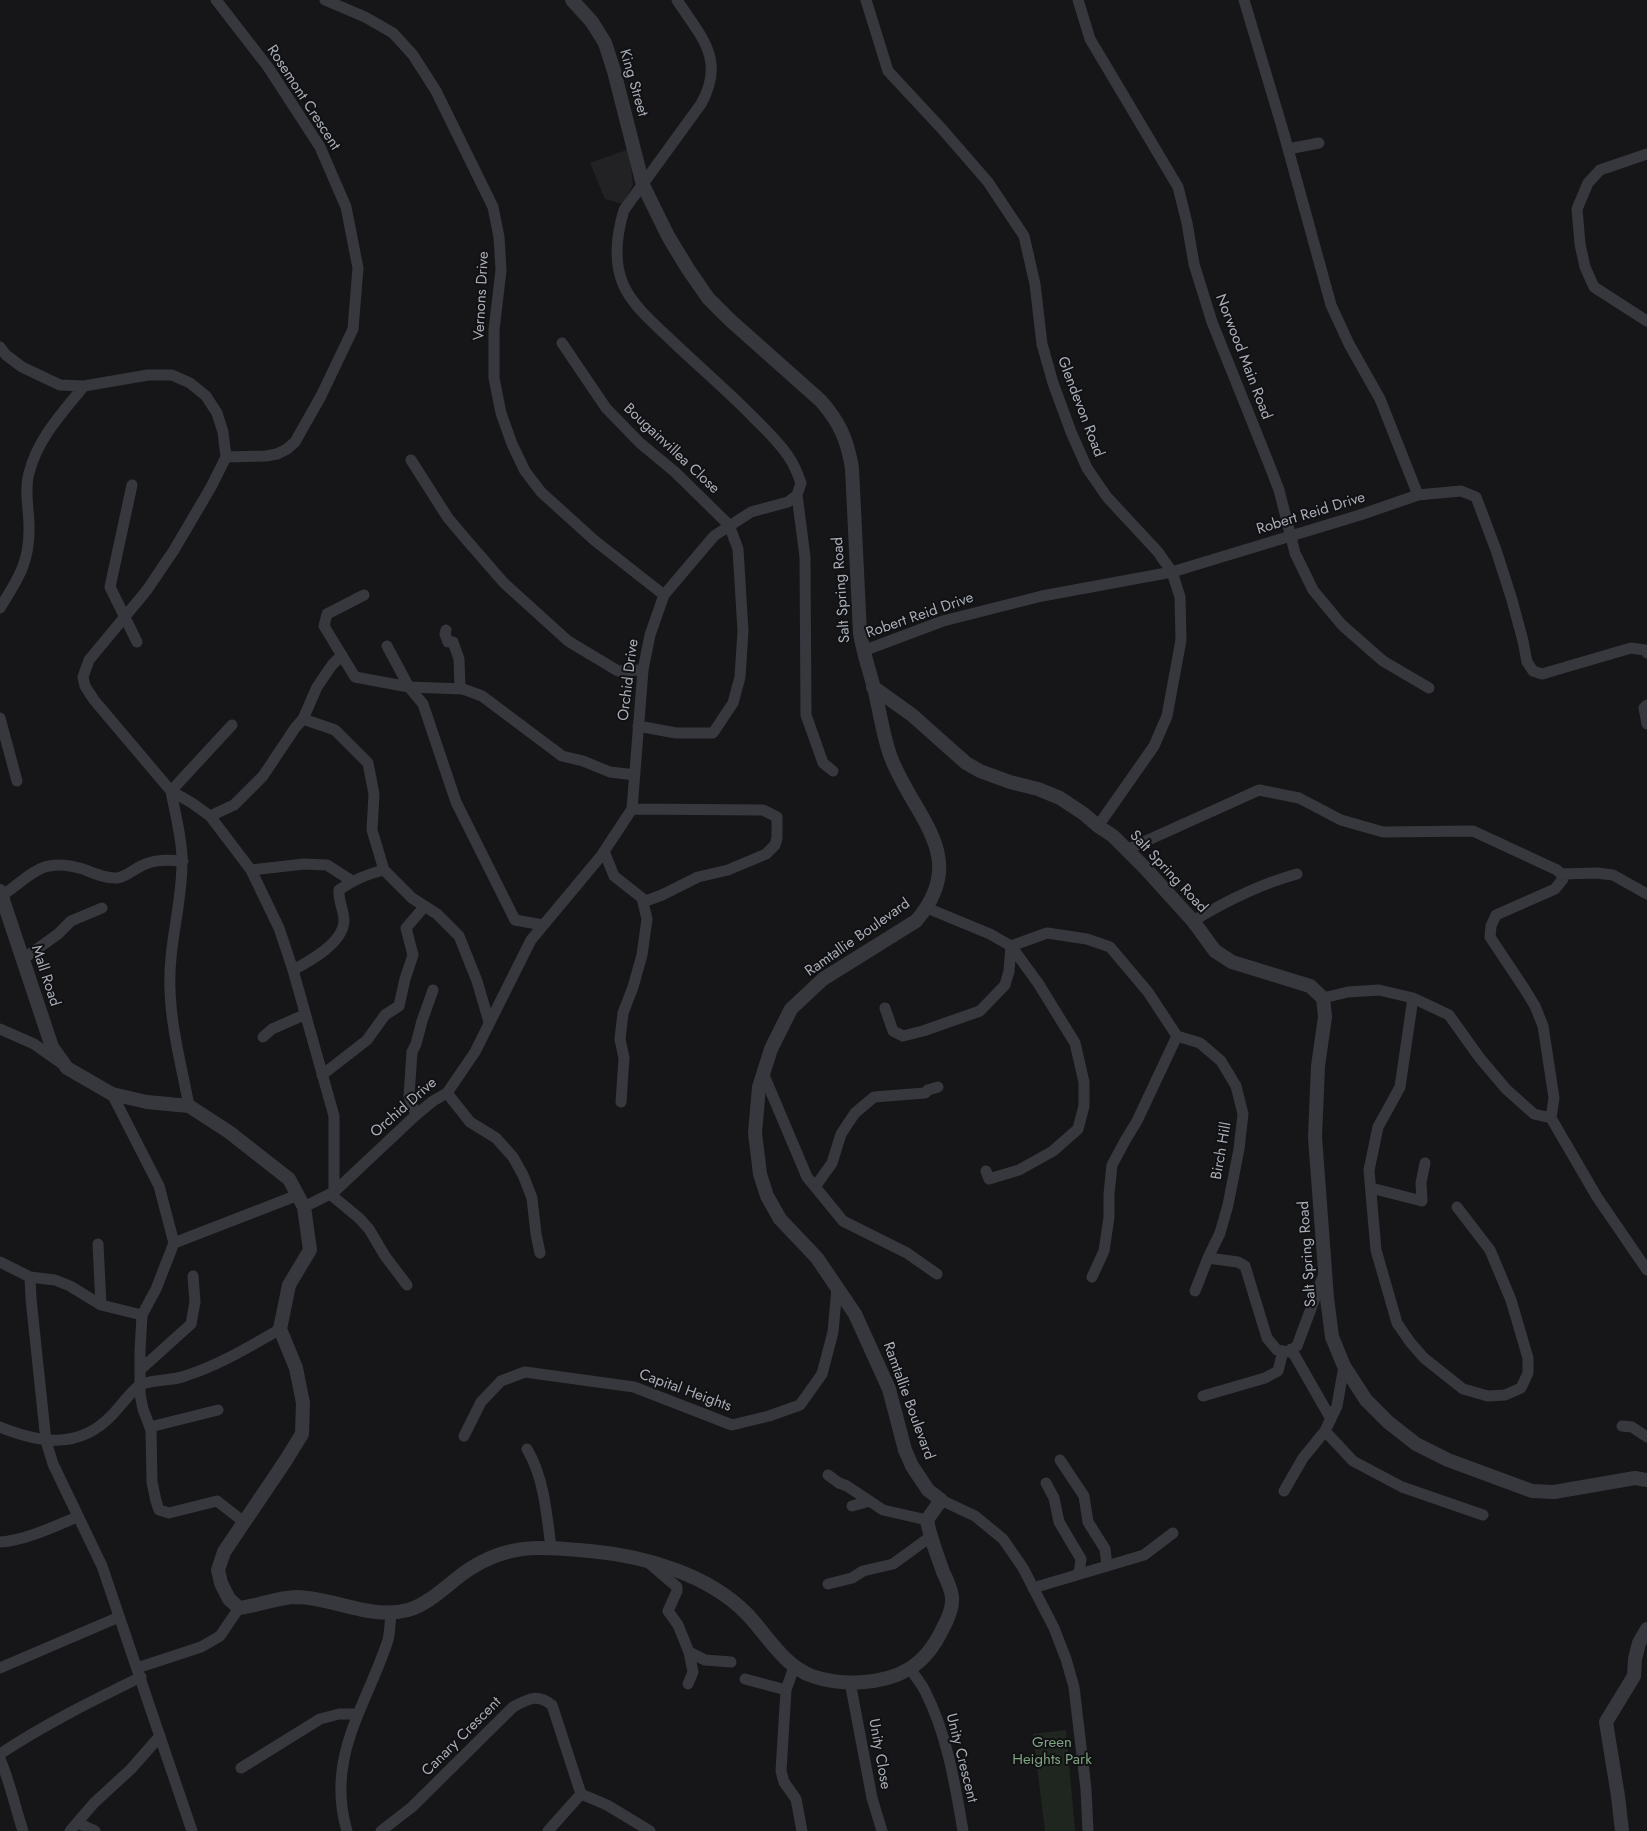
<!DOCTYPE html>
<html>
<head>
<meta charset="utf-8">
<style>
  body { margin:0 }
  canvas { display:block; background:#161618 }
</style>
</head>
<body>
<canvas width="1647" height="1831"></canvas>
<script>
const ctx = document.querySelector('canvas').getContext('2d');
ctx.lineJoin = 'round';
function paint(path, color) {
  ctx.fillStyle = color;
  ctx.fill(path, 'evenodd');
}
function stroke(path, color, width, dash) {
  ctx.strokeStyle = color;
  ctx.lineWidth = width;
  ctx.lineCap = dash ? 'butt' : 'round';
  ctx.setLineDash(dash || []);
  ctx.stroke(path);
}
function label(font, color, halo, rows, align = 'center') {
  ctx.font = font + ' Jost,sans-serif';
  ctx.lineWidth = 4;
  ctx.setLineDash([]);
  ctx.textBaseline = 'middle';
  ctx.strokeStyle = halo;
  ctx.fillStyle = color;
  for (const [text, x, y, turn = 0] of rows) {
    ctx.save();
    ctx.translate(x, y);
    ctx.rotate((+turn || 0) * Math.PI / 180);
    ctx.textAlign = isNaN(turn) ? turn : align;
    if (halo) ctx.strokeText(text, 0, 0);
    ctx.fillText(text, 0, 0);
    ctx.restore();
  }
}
const built = new Path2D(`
  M629,149L633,185L623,204L605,199L590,163Z`);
const green = new Path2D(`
  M1066,1730L1075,1831H1045L1033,1734Z`);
const minor = new Path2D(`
  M216,0L268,67L320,147L346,207L358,268L353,329L321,396L295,442L287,449L277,454L266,456L226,457
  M325,0L365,17L393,33L413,55L436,91L493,207L499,237L501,270L494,330V378L501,413L512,444L525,471L541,492L594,540L664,595
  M866,0L888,71L942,129L988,182L1024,236L1035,284L1042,344L1053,383L1071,432L1087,468L1107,497L1158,552L1172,572L1180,597L1181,640L1167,716L1154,746L1098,826
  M1078,0L1090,39L1178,187L1187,223L1194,264L1212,322L1269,464L1279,490L1295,553L1313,590L1342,625L1383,661L1429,688
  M1244,0L1282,127L1331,305L1349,344L1380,399L1418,495
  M1288,149L1319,143
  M1647,154L1600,170L1588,183L1577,209L1580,244L1585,267L1594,287L1647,321
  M562,343L606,408L640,443L675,472L729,525L738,549L743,631L740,677L733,703L713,733H676L638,726
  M0,347L6,355L22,367L60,385L84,386L148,375H172L190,383L206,396L217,413L223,432L226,457
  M226,457L211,487L174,550L147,590L89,660L83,677L85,686L94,700L171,791L192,803L210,816L251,870L279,928L293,970L334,1116V1192
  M411,460L448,518L464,537L504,583L568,641L618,671L643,670
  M132,485L110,587L137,642
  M797,495L805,557L806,715L823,763L833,771
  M364,595L327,614L324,626L355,677L409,687L423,704L456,802L515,920L543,925
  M0,608C18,579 30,562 29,526C29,509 24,490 29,473C38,438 62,413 84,386
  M446,630L445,634L448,642H453L459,659L460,687
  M387,646L409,687L463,689L482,696L562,756L583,761L610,772L635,775
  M863,651L943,621L1042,596L1172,572L1360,515L1418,495L1461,491L1476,497L1496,550L1512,600L1523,641L1527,662L1533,671L1542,674L1631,648L1645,650L1647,653
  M1647,705L1644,708L1647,724
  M0,718L17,781
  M303,719L335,730L368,763L374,794L372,830L384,870L412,898L437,914L459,936L477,981L489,1022
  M171,791C175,814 183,841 182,863C182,905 168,946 170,989C171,1028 182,1068 189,1106
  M171,791L232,725
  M632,809L763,810L777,817V838L775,845L766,854L728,870L698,877L662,895L643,902
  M210,816L234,805L263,776L295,728L303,719L317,687L332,665L342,655
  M1126,850L1259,790L1299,798L1341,820L1383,832L1473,831L1557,870L1561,874L1563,879L1555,889L1496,915L1491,926L1490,937L1524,988L1535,1006L1543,1026L1554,1098L1551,1118
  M604,851L614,876L642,898L647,919L642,955L633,987L623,1013L620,1039L624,1058L621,1102
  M251,870L304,864L327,865L352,881
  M1561,874L1597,873L1613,875L1647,894
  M0,897C32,876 40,856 83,869C93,873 106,879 117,878C126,877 133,870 141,866C155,859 168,860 183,861
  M927,908L990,934L1011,946L1047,933L1087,939L1110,947L1148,992L1177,1036L1200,1043L1221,1061L1236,1086L1243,1114L1239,1149L1228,1205L1220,1233L1208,1258L1238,1262L1245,1266L1267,1338L1277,1350L1288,1352L1297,1346L1324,1274
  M1193,921C1226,901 1260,884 1297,874
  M23,959L58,934L71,921L102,908
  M293,970C310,961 343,943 344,921C344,910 338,901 339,890C353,880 367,874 384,870
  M1323,998L1348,992L1379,990L1413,998L1449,1015L1479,1057L1506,1089L1534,1114L1551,1118L1597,1197L1647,1270
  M1413,998L1400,1087L1378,1127L1369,1170L1376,1250L1397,1323L1410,1342L1424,1358L1463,1389L1488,1396L1505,1395L1521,1388L1528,1373V1358L1511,1300L1490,1250L1457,1207
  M885,1008L893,1031L903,1036L923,1031L980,1011L1005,985L1009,971L1011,946L1038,983L1075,1043L1084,1082V1106L1078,1129L1053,1151L1019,1170L989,1179L986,1171
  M0,1029L34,1044L61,1063
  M263,1037L272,1029L304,1015
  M763,1073L807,1177L843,1221L907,1253L937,1274
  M322,1075L367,1040L385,1015L399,1006L405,979L413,955L406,928L425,906
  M447,1093L470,1122L496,1138L513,1157L523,1175L532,1198L536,1234L540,1253
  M112,1094L159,1186L174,1243L156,1289L142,1315L140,1351V1394L143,1409L151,1430L152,1482L156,1501L159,1510L169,1513L217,1501L244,1522
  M416,1115L409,1096L412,1052L416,1044L422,1021L433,990
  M815,1187L832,1163L841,1134L855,1113L874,1097L925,1093L928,1090L938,1087
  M1371,1188L1422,1201L1421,1183L1425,1163
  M330,1194L359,1218L369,1229L385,1256L407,1285
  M304,1207L334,1192L416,1115L433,1101L447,1093L475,1052L531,940L601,856L632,809L643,670L650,635L664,595L714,536L751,512L788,502L797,495L801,483C798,475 795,466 790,459C781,444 768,432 755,419C728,391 698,366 669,338C653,323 632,305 623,284C613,260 617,233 624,210L701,104C726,59 701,37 677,0
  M174,1243L298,1195
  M98,1244L101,1305
  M0,1262L30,1277L55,1280L70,1286L101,1305L142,1315
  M30,1277L31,1299L46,1441L53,1464L102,1566L192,1831
  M1092,1277L1104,1251L1109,1217V1194L1112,1165L1126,1139L1137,1121L1177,1036
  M1195,1291L1208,1258
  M1291,1349L1331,1419
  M140,1370L191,1324L195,1302L193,1276
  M1203,1396L1265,1378L1278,1371L1283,1351
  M1622,1426L1632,1427L1647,1437
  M0,1427C40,1443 79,1450 112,1415C118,1409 134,1388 140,1385C153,1379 172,1381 185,1376C219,1365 249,1347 280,1329
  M150,1427L218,1410
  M1325,1431L1353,1461L1402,1487L1483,1515
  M464,1436L481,1402L501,1381L525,1372L634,1387L732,1425L769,1416L800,1405L822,1374L833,1332L837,1288
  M527,1449C544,1477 547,1516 551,1548
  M1060,1460L1084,1496L1088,1522L1105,1549L1107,1566
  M828,1475L839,1483L847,1486L883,1510L927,1520
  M1046,1483L1054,1498L1059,1522L1081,1559L1079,1574
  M1284,1491L1303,1458L1325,1431L1337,1406L1344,1366
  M941,1500L975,1516L1003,1539L1023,1568L1054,1628L1066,1659L1074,1687L1086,1789L1088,1831
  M852,1506L870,1501
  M0,1542C26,1540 53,1527 77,1517
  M649,1563L677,1587V1591L668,1611L678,1625L689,1652L693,1672L688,1684
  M828,1584L852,1578L863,1571L893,1564L930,1537
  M1033,1588L1144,1555L1173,1533
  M689,1652L705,1660L731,1662
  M794,1667L786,1690L781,1771L784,1782L796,1799L802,1831
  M0,1668L119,1617
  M137,1668L201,1647L220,1636L239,1608
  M910,1669C915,1676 921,1683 925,1691C947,1734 955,1784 963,1831
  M745,1679L786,1690
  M850,1682L872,1798L882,1831
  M0,1754C45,1724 92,1701 141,1677
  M0,1759C10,1782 15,1807 23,1831
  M241,1768L320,1719L339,1714H357
  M78,1823L95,1831
  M70,1831L94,1803L131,1769L160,1736
  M347,1831C325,1757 367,1705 388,1640C390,1632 390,1622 391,1613
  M381,1831L412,1807L513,1707C528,1699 537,1693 552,1705L581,1794L607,1805L650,1831
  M548,1831L581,1794`);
const tertiary = new Path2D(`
  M873,687L912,715L966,763L980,771L1010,782L1038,789L1060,798L1084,814L1098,826L1113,836L1145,868L1193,921L1215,951L1232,962L1310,986L1323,998L1325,1017L1318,1066L1315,1137L1327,1298L1332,1337L1344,1366L1366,1400L1388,1422L1416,1444L1448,1460L1532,1491L1554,1492L1635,1478L1647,1480
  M0,891L52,1047L67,1068L112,1094L147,1102L189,1106L229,1132L289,1179L304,1207L310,1250L289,1285L280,1329L296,1368L303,1403L302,1434L286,1460L224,1552L218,1570L221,1583L229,1599L239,1608C258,1606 277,1597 297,1597C335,1598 370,1620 408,1610C430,1604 450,1582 468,1570C510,1542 543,1547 590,1551C644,1556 708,1574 747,1614C767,1635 784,1666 812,1676C841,1686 882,1685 909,1669C924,1660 936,1643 943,1628C948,1619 953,1607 952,1597C951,1589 947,1580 943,1572C937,1554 930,1538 927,1520L941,1500L928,1490L912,1466L905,1450L889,1389L855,1314L817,1258L780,1219L767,1196L760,1174L755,1133L759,1087L771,1049L791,1009L823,979L916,921C972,856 912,816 890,755C883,735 880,713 875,692C870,672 863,653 860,633L852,468C847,439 840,423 821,401L730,320L708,298L688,269L668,236L643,185L614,71L605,43L592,22L572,0
  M1622,1831L1618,1796L1606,1722L1634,1676L1635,1659L1639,1643L1647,1629`);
const streetNames = [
  ["King Street",633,83,74],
  ["Rosemont Crescent",303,98,57],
  ["Vernons Drive",482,296,-87],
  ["Norwood Main Road",1243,357,69],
  ["Glendevon Road",1080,407,69],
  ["Bougainvillea Close",671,449,43],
  ["Robert Reid Drive",1311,514,-17],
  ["Salt Spring Road",842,590,-94],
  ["Robert Reid Drive",920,616,-19],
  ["Orchid Drive",629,680,-83],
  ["Salt Spring Road",1168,872,47],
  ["Ramtallie Boulevard",858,938,-35],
  ["Mall Road",45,976,72],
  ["Orchid Drive",404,1108,-41],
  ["Birch Hill",1222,1151,-80],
  ["Salt Spring Road",1308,1254,-94],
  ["Capital Heights",685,1391,20],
  ["Ramtallie Boulevard",908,1401,70],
  ["Canary Crescent",462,1737,-45],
  ["Unity Close",879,1754,80],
  ["Unity Crescent",961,1758,76]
];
const parkNames = [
  ["Green",1052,1743],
  ["Heights Park",1052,1760]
];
paint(built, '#222225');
paint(green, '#1e261f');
stroke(minor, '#37383d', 11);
stroke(tertiary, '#37383d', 14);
label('15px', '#a8adb8', '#111113', streetNames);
label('15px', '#7fa381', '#111113', parkNames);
</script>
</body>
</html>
